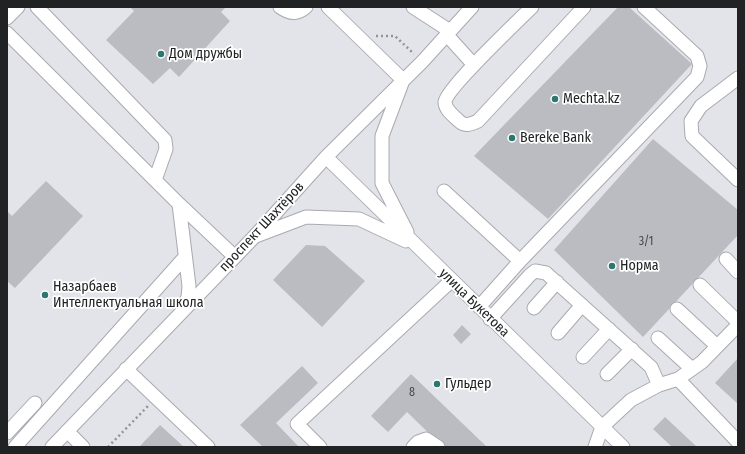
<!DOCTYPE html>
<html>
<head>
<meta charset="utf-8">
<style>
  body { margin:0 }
  #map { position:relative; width:745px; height:454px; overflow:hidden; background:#e3e4e9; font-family:"Fira Sans Condensed",sans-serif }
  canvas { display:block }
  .frame { position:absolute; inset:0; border:8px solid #212224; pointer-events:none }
</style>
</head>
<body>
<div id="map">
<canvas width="745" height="454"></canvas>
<div class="frame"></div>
</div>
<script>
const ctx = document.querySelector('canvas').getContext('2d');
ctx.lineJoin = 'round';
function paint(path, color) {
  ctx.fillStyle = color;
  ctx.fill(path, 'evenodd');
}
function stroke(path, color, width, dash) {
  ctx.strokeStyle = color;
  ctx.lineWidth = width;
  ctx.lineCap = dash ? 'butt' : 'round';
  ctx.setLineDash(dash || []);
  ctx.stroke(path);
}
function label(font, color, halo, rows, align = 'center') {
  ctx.font = font + ' "Fira Sans Condensed",sans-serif';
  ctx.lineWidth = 3.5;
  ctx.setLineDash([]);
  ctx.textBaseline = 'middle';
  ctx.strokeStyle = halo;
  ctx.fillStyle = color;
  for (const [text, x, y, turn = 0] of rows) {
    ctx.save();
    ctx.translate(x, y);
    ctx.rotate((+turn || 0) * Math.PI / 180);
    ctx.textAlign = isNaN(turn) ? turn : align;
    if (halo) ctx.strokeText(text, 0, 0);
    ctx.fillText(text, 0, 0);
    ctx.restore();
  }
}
const building = new Path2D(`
  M130,7H226L221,12L230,21L179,77L170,68L153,84L106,40L134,11Z
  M618,7H629L692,64L548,219L474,156Z
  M653,139L738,210V235L643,337L554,250Z
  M46,181L83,216L15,288L7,281V211L12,216Z
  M306,245L325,246L365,281L322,327L273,280Z
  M462,325L471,334L461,344L453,335Z
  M738,358V404L715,383Z
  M302,366L318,383L276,423L299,447H263L240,425Z
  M411,374L487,447H443L407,412L388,432L371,416Z
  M665,417L697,447H672L653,429Z
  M160,425L184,447H139Z`);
const path = new Path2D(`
  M376,36H395L414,54
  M108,447L148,406`);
const minor = new Path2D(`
  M37,7L165,140L166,149L155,180
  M280,7C290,14 297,15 306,7
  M328,7L403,80
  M413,7L450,31
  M532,7C518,21 447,88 445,102C445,110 454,116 459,121C465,127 471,124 478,121L584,7
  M7,18L18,7
  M7,33L179,204L234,256
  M446,34L474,65
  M738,78L701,106L691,121L692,136L738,180
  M402,83L382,136V183L407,232
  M326,157L623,447
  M444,191L520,261
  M179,204L189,286L188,297L184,307
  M256,236L306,217L359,219L406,241
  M726,259L738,272
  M700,285L738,322
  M479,307L520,261L697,77L700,66L697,56L644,7
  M534,308L557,282
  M677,309L717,346
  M490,319L530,275L535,271L546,273L651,367L659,385
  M558,333L582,305
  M658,338L692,369
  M583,357L609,329
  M126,369L208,447
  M607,374L632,349
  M678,379L738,442
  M67,431L83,447
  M7,433L35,403
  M15,447L185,257
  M52,447L254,237L326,157L422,62L472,7
  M320,447L297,424L451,281
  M413,447L418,442L426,439L438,447
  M595,447L602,427L631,400L659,385L678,379L702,362L738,325`);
const markers = [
  [161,54,4,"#2e7771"],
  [555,99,4,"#2e7771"],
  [512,138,4,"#2e7771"],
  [612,266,4,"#2e7771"],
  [45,295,4,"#2e7771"],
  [437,384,4,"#2e7771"]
];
const numberNames = [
  ["3/1",646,242],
  ["8",412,393]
];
const poiNames = [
  ["Дом дружбы",169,54],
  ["Mechta.kz",563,99],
  ["Bereke Bank",520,138],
  ["Норма",620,266],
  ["Назарбаев",53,287],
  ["Интеллектуальная школа",53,303],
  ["Гульдер",445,384]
];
const streetNames = [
  ["проспект Шахтёров",262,227,-47],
  ["улица Букетова",474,303,44]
];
paint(building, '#bbbcc1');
stroke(minor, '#a9aaaf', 15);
stroke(path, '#929397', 2.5, [2, 3]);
stroke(minor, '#fff', 13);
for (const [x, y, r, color] of markers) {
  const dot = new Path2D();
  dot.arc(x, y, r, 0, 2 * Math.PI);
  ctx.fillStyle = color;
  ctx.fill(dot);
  stroke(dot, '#fff', 1.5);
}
label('12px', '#48484b', null, numberNames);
label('14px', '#212224', '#fff', poiNames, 'left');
label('14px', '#212224', '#fff', streetNames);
</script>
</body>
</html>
